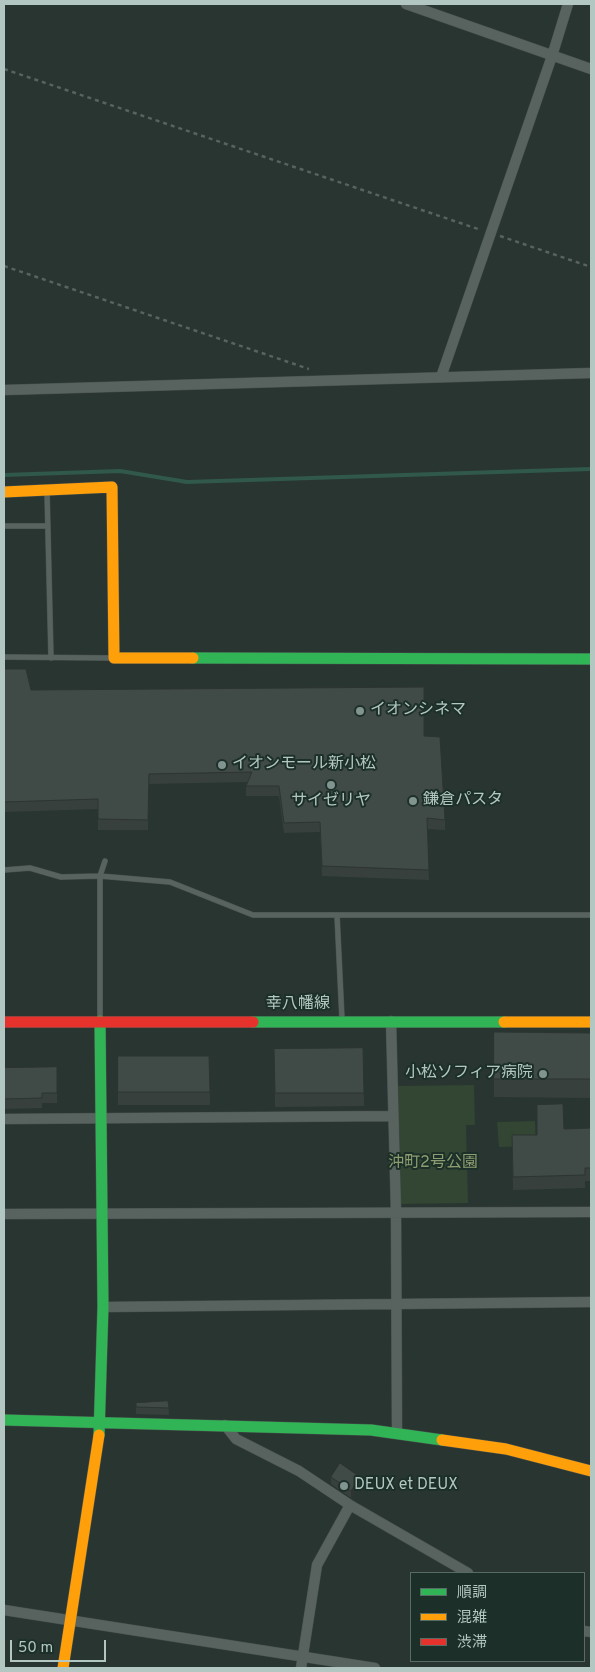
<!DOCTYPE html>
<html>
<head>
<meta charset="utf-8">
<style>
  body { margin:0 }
  #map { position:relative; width:595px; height:1672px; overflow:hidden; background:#293531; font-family:Overpass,"Noto Sans JP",sans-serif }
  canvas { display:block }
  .frame { position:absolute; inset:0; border:5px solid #b2c7c1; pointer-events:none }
  .legend { position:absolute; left:410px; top:1572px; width:175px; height:90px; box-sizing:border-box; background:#1c3029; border:1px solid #586c66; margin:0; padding:6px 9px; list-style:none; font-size:15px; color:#b2c7c1 }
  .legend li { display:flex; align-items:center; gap:10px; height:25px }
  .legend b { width:25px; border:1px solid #586c66 }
  .scale { position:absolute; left:10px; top:1640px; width:96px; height:22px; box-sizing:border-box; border:2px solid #b2c7c1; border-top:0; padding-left:6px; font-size:15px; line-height:18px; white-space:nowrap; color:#b2c7c1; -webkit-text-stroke:4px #1c3029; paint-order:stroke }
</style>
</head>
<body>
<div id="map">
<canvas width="595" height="1672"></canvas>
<div class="frame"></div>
<ul class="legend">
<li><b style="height:6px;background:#30b455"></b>順調</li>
<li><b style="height:6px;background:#ff9f0a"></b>混雑</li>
<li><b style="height:6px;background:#e5322d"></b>渋滞</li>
</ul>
<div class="scale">50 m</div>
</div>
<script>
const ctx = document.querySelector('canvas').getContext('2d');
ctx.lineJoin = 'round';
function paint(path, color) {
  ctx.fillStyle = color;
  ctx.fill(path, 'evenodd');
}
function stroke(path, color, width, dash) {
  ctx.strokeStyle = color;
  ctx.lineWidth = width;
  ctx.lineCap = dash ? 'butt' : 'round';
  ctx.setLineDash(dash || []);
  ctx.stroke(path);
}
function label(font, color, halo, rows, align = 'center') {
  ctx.font = font + ' Overpass,"Noto Sans JP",sans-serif';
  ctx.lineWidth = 4;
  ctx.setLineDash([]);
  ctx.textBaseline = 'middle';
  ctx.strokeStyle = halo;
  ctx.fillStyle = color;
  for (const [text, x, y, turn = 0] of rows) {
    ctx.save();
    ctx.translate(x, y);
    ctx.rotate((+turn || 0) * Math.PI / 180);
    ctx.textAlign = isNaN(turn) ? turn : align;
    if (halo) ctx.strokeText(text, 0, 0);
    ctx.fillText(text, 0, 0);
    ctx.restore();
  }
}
const green = new Path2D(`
  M474,1085L475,1125H466L468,1203L401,1204L398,1086Z
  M535,1121L536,1146L499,1147L497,1122Z`);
const stream = new Path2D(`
  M4,475L120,471L187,482L591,469`);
const path = new Path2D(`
  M4,69L481,230
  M500,236L591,267
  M4,266L309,369`);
const lane = new Path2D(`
  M47,491L51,658
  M4,526H48
  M4,657L113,658
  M4,870L30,868L61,877L100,876L170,882L253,915H591
  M337,915L342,1019
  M100,1018V876L105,861`);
const street = new Path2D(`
  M406,4L591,69
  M441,377L552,56L568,4
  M4,390L591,373
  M391,1021L396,1212L397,1432
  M4,1119L393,1116
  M4,1214L591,1212
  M103,1307L591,1302
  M225,1425L236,1439L299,1471L350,1505L468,1573
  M4,1610L375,1668
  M584,1631L591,1632
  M301,1668L317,1565L350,1505`);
const fast = new Path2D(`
  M193,658L591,659
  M253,1022H504
  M4,1420L371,1430L442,1440
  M99,1435L103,1307L100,1021`);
const slow = new Path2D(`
  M4,492L112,487L114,658H193
  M504,1022H591
  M442,1440L506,1449L591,1471
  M63,1668L99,1435`);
const jam = new Path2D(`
  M4,1022H253`);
const wall = new Path2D(`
  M4,669L31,690L445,820V830L427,829L429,880L322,876L320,832L284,833L279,796H246V786L247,782L149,784L148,830H98V809L4,812Z
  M494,1032L591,1033V1098L494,1097Z
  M363,1048L364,1106L275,1107L274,1049Z
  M118,1056H209L210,1105H118Z
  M57,1067V1103H42V1108L4,1109V1068Z
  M591,1128V1181H585V1188L513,1190L512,1148L564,1129Z
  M168,1401L169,1415L136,1414V1403Z
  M331,1477L360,1484L351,1498L331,1484Z`);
const shadedWall = new Path2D(`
  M360,1477V1484L351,1498V1491Z`);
const building = new Path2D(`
  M4,669H26L31,690L424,687V736L440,737L445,820L427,818L429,870L322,866L320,822L284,823L279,786H246L252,772L149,774L148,820L98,819V799L4,802Z
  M494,1032L591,1033V1079H494Z
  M363,1048L364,1093H275L274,1049Z
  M118,1056H209L210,1092H118Z
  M57,1067V1093H42V1098L4,1099V1068Z
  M563,1104L564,1129L591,1128V1168H585V1175L513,1177L512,1135H537V1105Z
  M168,1401L169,1408L136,1407V1403Z
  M340,1463L360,1477L351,1491L331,1477Z`);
const markers = [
  [360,711,5,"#82948f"],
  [222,765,5,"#82948f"],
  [331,785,5,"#82948f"],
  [413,801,5,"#82948f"],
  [543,1074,5,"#82948f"],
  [344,1486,5,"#82948f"]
];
const poiNames = [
  ["イオンシネマ",370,711],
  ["イオンモール新小松",232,765],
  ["鎌倉パスタ",423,801],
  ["サイゼリヤ",331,802,"center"],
  ["小松ソフィア病院",533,1074,"right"],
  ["DEUX et DEUX",354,1486]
];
const streetNames = [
  ["幸八幡線",298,1005]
];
const parkNames = [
  ["沖町2号公園",433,1164]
];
paint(green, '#324633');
stroke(stream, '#30584b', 4);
stroke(lane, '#47504d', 6);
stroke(street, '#47504d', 11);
stroke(fast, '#47504d', 12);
stroke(slow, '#47504d', 12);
stroke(jam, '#47504d', 12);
stroke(path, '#58635f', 2.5, [4, 4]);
stroke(lane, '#586360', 5);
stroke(street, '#586360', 10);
stroke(fast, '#30b455', 11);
stroke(slow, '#ff9f0a', 11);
stroke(jam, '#e5322d', 11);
paint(wall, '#37403c');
paint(shadedWall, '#2d3431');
paint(building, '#404a46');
stroke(building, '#2d3431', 1);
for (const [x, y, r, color] of markers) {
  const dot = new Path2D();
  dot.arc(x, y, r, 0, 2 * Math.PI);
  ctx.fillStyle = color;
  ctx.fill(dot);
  stroke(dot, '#1c3029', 2);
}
label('16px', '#b2c7c1', '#1c3029', poiNames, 'left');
label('16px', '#b2c7c1', '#1c3029', streetNames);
label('16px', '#8e9d70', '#1c3029', parkNames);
</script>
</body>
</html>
